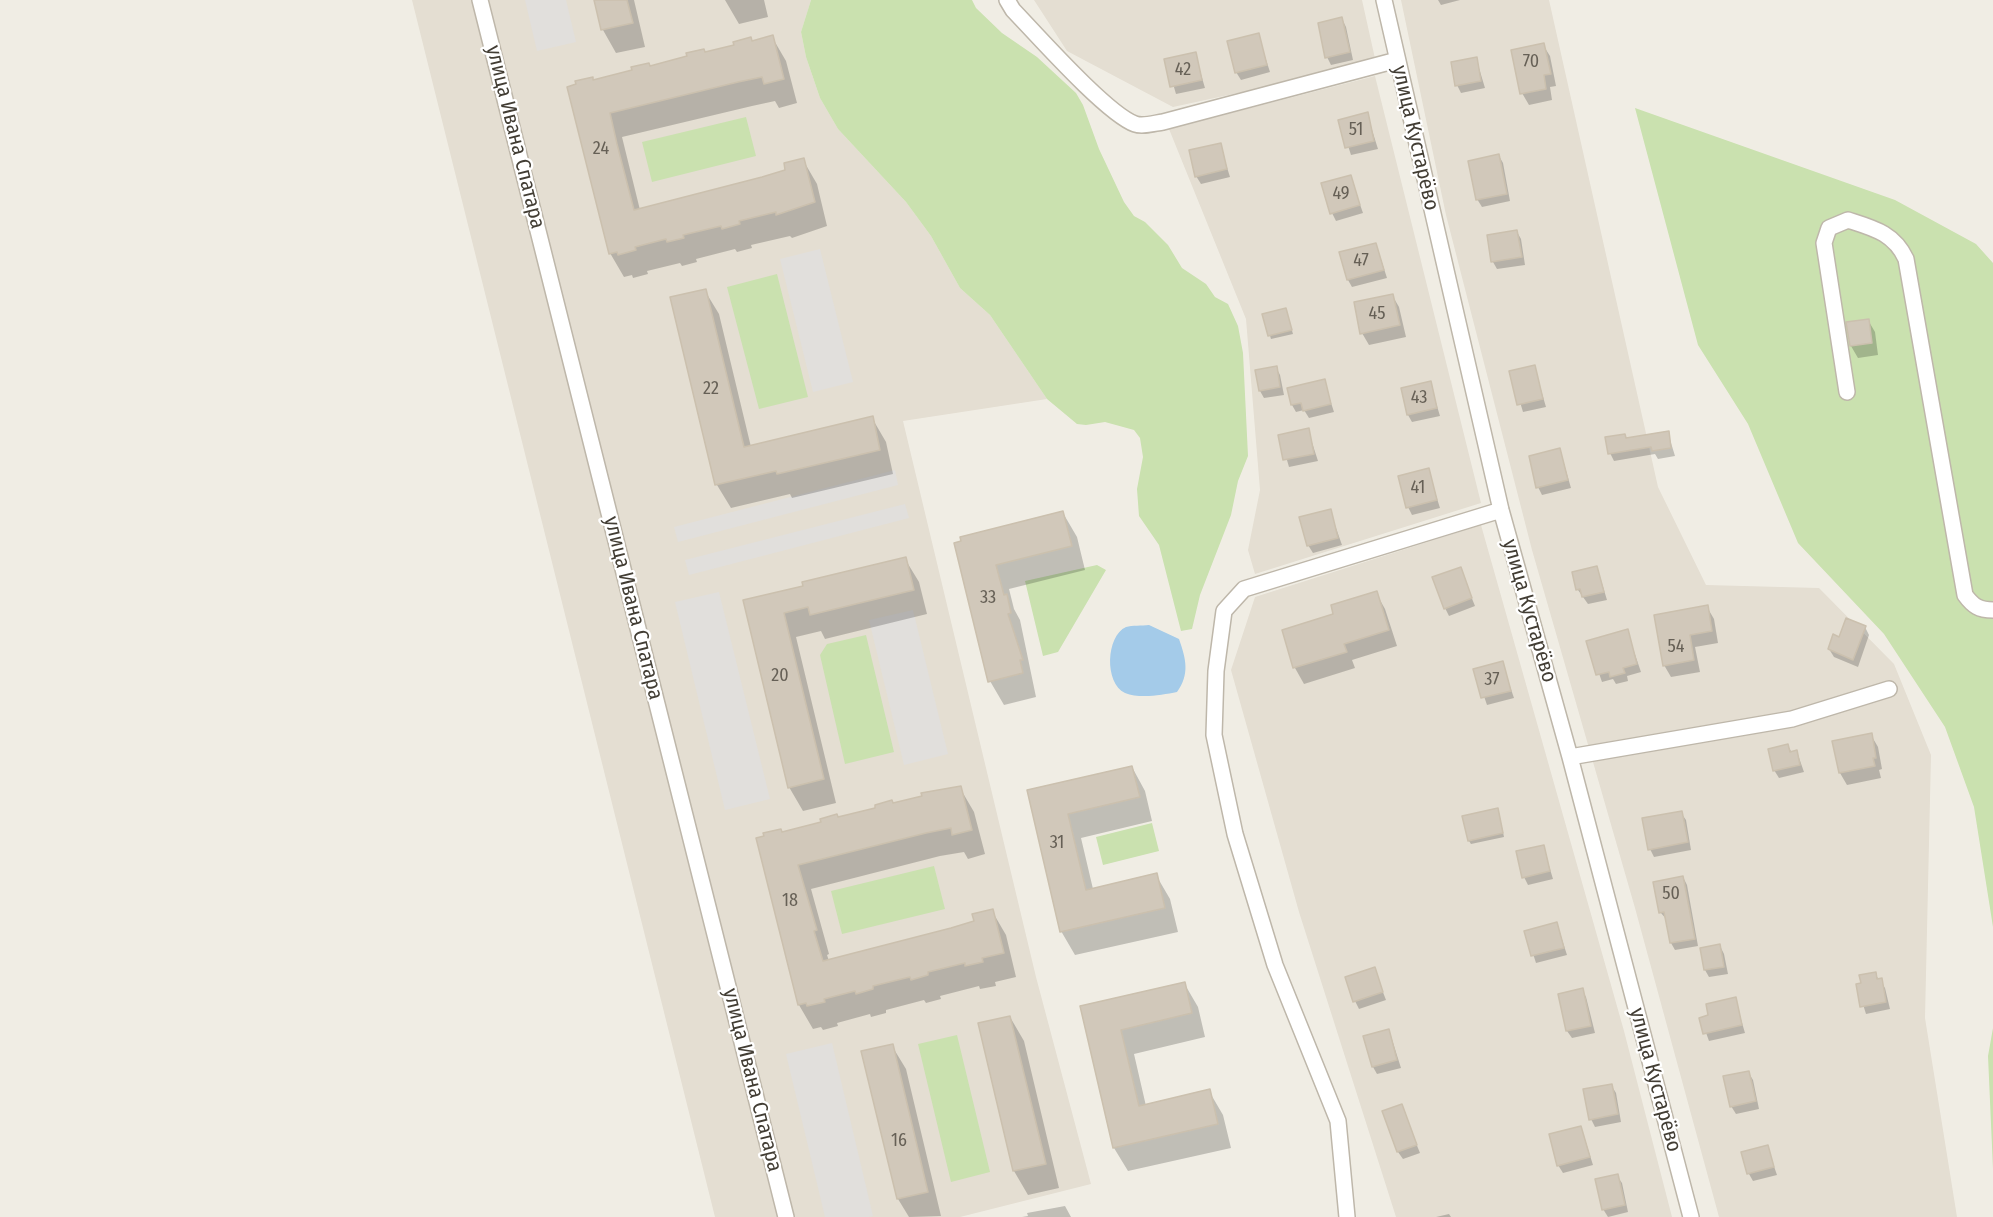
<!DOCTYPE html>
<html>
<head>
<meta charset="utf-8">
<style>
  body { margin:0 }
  canvas { display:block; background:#f0ede4 }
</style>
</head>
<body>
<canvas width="1993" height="1217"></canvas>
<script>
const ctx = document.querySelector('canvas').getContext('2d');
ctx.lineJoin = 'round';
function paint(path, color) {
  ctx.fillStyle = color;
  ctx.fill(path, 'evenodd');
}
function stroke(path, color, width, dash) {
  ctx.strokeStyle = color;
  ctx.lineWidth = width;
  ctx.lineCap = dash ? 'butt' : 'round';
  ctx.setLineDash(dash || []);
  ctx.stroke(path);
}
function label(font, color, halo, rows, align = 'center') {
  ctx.font = font + ' "Fira Sans Condensed",sans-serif';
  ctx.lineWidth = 4.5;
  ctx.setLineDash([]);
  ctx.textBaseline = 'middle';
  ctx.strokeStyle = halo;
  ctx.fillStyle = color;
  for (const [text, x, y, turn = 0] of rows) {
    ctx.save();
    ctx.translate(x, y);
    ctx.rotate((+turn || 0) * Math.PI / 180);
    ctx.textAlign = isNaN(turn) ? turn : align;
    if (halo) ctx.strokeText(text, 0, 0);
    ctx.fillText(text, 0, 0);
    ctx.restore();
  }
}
const residential = new Path2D(`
  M412,0H811L801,32L806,57L820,98L838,129L906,202L931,236L960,288L990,315L1047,399L903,421L1036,977L1091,1184L960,1217H715Z
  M1034,0H1362L1376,63L1173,107L1067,51Z
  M1401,0H1549L1658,487L1706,585L1819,588L1894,664L1931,755L1925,1018L1957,1217H1719L1635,908L1532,550L1446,215Z
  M1375,76L1481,503L1255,574L1248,550L1260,490L1246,319L1169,129Z
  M1481,525L1624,1031L1672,1217H1396L1299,912L1231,670L1255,597Z`);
const green = new Path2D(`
  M811,0H972L976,8L1002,33L1037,57L1076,93L1083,105L1099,149L1124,202L1134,216L1145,222L1168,245L1182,268L1206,284L1215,297L1228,304L1238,326L1243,353L1248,456L1238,481L1231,515L1200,595L1192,629L1181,631L1159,545L1139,516L1137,489L1143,457L1140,438L1134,430L1105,422L1086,425L1077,424L1047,399L990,315L960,288L931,236L906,202L838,129L820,98L806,57L801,32Z
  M1635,108L1895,200L1976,244L1993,263V927L1974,807L1945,727L1884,634L1798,543L1748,424L1698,345Z
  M746,117L756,156L652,182L642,142Z
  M777,274L808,397L759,409L727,287Z
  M1097,565L1106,570L1058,652L1043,656L1025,581Z
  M866,635L894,752L845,764L820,655L827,644Z
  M1152,823L1159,851L1103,865L1096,837Z
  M934,866L945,909L842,934L831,891Z
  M1993,1028V1169L1988,1056Z
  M957,1035L990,1172L951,1182L918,1044Z`);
const parking = new Path2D(`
  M525,0H566L576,42L537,51Z
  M820,249L853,382L813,392L780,259Z
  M895,470L898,485L678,542L674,527Z
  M905,504L909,518L689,575L685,560Z
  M719,592L770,799L725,810L675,602Z
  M913,610L948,754L904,765L869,620Z
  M832,1043L873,1216L868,1217H825L786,1054Z`);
const water = new Path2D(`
  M1149,625L1179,639C1186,659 1190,674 1177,692C1162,695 1140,699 1125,693C1104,683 1106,636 1126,627C1132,625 1142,626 1149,625Z`);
const shadow = new Path2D(`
  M596,0H634L645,47L616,53L603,30Z
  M725,0H764L768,17L739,24Z
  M1438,0H1460L1441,5Z
  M1342,19L1346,27L1353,60L1331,65L1327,57Z
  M1258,35L1270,72L1241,80L1236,72Z
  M772,37L786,61L797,103L779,108L775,101L752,106L622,137L640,210L787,171L803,160L817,184L827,226L792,238L790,236L751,245L752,248L737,252L735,249L696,259L697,262L682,266L680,263L647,271L648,274L633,278L632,275L624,277L610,253L593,81Z
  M1543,45L1550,56L1556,86L1550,87L1552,100L1529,105L1522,93Z
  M1195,54L1205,88L1176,94L1166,60Z
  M1476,58L1485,88L1461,93L1457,85Z
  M1367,114L1378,149L1351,155L1340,121Z
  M1220,145L1230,177L1201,184L1196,176Z
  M1499,156L1503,163L1510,201L1482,207L1477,199Z
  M1350,176L1363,213L1336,221L1332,213Z
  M1517,232L1521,239L1525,265L1497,269L1493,262L1488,236Z
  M1376,244L1387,278L1352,287L1348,280Z
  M705,291L719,314L751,447L872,418L886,442L893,474L792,498L790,494L731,508L717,485Z
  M1392,295L1399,307L1406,337L1369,345L1362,333Z
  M1286,310L1293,334L1271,339L1264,316Z
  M1868,320L1875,332L1878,355L1858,358L1851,346Z
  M1534,366L1546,407L1523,412L1511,372Z
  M1276,367L1280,375L1284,395L1264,398L1260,391Z
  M1324,381L1334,412L1309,418L1304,410L1296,412L1292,405Z
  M1430,383L1440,416L1412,422L1408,415Z
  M1308,430L1318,461L1289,467L1280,436Z
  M1668,433L1675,456L1658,459L1655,454L1614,461L1610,453Z
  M1560,450L1571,488L1542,495L1538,487Z
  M1428,470L1440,508L1412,515L1408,507Z
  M1330,511L1342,545L1313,553L1308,545Z
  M1063,513L1077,537L1085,570L1009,589L1014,609L1020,620L1036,697L1004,705L990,681L956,544Z
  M905,559L919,582L927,614L825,639L821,631L796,637L836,803L803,811L789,787L745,601Z
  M1597,567L1607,600L1588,604L1578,590L1574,573Z
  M1460,569L1475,606L1449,616L1445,608Z
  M1376,593L1385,609L1397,646L1352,660L1355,668L1304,684L1295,668L1284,631L1335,615Z
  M1707,607L1714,619L1718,643L1695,647L1700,672L1671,677L1664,665Z
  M1865,627L1869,635L1858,667L1834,657L1829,649Z
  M1627,631L1641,672L1627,676L1628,681L1616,684L1613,679L1602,682L1588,642Z
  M1502,663L1514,698L1487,705L1475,670Z
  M1871,735L1878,747L1882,769L1879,770L1881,778L1847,785L1840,773Z
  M1788,746L1792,753L1797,752L1804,772L1779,778L1774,770Z
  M1132,767L1145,791L1152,821L1081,838L1093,889L1156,875L1170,899L1178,932L1075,955L1061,931L1029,791Z
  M960,788L974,812L985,854L968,859L964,852L940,856L811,889L829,954L827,955L829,961L976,922L992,911L1006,935L1016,977L995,982L996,986L980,989L979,986L940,996L941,999L926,1003L924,1000L886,1010V1013L871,1017L870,1014L837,1023L838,1026L823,1030L821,1027L813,1029L799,1005L757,839Z
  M1499,813L1504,837L1471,844L1469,841Z
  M1681,813L1686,820L1691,850L1654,857L1650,849Z
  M1543,846L1553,879L1528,885L1524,877Z
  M1683,877L1687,885L1698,946L1675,950L1671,943L1667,920L1661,913Z
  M1557,924L1567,955L1536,963L1526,932Z
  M1720,946L1724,954L1728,974L1709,977L1705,970Z
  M1374,969L1386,1000L1359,1009L1355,1001Z
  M1875,974L1885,988L1890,1009L1866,1014L1857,985Z
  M1184,983L1198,1007L1205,1037L1134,1054L1146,1106L1209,1091L1223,1115L1231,1148L1128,1171L1114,1148L1082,1007Z
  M1582,990L1586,997L1595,1033L1572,1038L1567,1031L1559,995Z
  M1735,999L1745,1033L1709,1041L1701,1019L1710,1017Z
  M1010,1017L1024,1041L1059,1188L1028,1195L1014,1171L979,1025Z
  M1389,1030L1401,1068L1377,1074L1373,1067Z
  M892,1046L906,1069L941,1216L909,1217L898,1199Z
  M1748,1072L1753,1080L1759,1109L1736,1114L1731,1106Z
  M1611,1085L1616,1093L1621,1122L1595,1127L1591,1119Z
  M1401,1106L1420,1153L1403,1159L1398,1152Z
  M1581,1127L1593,1165L1563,1173L1558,1165Z
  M1767,1146L1777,1175L1753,1181L1749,1174Z
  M1617,1176L1622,1183L1628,1212L1608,1217L1603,1209Z
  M1065,1206L1071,1217H1022L1028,1216L1027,1213Z
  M1449,1214L1451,1217H1436Z`);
const building = new Path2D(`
  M594,0H627L633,23L601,30Z
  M1342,17L1350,52L1325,58L1318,23Z
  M1259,33L1267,65L1235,73L1227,41Z
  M773,35L784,79L764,84L762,77L738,82L610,113L617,144L634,210L762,177L785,170L784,163L804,158L815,202L776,215V212L739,221L740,224L722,229L721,226L683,235L684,238L667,242L666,239L635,247L636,250L618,255L617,252L609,254L567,87L576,84L575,81L593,77V80L632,70L631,67L649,63L650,66L687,56L686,53L704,49L705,52L734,45L733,42L751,37L752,41Z
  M1544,43L1551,74L1544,75L1546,89L1520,94L1511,50Z
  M1196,52L1202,80L1170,87L1164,59Z
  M1477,57L1481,81L1455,86L1451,62Z
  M1368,112L1374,141L1345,148L1338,120Z
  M1221,143L1227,169L1195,177L1189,150Z
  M1499,154L1507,194L1476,200L1468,161Z
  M1351,175L1360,205L1330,214L1321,183Z
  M1517,230L1522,257L1491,262L1487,235Z
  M1376,243L1384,270L1347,280L1339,252Z
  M706,289L744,447L873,416L880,450L777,474L776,471L715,485L670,297Z
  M1393,294L1400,325L1360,334L1354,302Z
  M1286,308L1292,330L1268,336L1262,314Z
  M1869,319L1872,343L1850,346L1846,322Z
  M1535,365L1543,399L1517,405L1509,371Z
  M1277,366L1280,387L1259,391L1255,370Z
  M1325,379L1331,404L1303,411L1301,403L1291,405L1287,388Z
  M1431,381L1437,408L1407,415L1401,388Z
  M1309,428L1314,454L1283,460L1278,435Z
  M1669,431L1671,448L1652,451L1651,447L1608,454L1605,437L1625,434L1626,438Z
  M1560,448L1568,480L1536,488L1529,456Z
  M1429,468L1437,500L1406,508L1398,476Z
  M1331,509L1338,538L1307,546L1299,517Z
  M1063,511L1072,546L996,565L1004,595L1007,594L1011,613L1008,614L1023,660H1020L1023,673L988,682L954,543L961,541L960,537Z
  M906,557L914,590L810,615L808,607L784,613L824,779L788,788L743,600L803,586L802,582Z
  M1597,566L1604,592L1582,597L1580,589L1576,590L1572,572Z
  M1461,567L1472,598L1444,609L1432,577Z
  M1377,591L1389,630L1344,644L1347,652L1293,668L1282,630L1333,614L1331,605Z
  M1708,605L1712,631L1690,635L1694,660L1663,666L1654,615Z
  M1846,618L1866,626L1853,660L1828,649L1833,634L1839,637Z
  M1628,629L1637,664L1623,668L1625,673L1610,677L1609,672L1596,675L1586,641Z
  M1503,661L1511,691L1481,698L1473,669Z
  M1872,733L1876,758H1873L1875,766L1839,773L1832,741Z
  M1788,744L1790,752L1797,750L1800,765L1773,771L1768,749Z
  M1132,766L1140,797L1068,814L1086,890L1157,873L1165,908L1060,932L1027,790Z
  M961,786L972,830L952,835L951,828L926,833L798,865L817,930L814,931L823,961L951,928L974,921L972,914L993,909L1004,953L982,958L983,962L965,966V963L928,972V975L911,980L910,977L873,986V989L856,994L855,991L824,999L825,1002L807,1006L806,1003L798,1005L756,838L764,836L763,833L781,829L782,832L821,822L820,819L837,814L838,817L875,808V805L892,800L893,803L922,796L921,793Z
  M1498,808L1503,833L1468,841L1462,816Z
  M1682,811L1688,842L1648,850L1642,818Z
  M1544,845L1550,871L1522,878L1516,851Z
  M1683,876L1695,939L1670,943L1664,912L1659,913L1653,882Z
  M1557,922L1564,948L1531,956L1524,931Z
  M1720,944L1724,967L1704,970L1700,948Z
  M1375,967L1383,992L1353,1002L1345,977Z
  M1876,972L1877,979L1882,978L1886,1002L1860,1007L1856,984L1861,983L1859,975Z
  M1185,982L1192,1013L1121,1030L1139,1106L1210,1089L1218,1124L1113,1148L1080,1006Z
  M1583,988L1591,1026L1566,1031L1558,994Z
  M1736,997L1742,1025L1703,1034L1699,1018L1708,1015L1706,1004Z
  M1010,1016L1046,1164L1013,1171L978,1023Z
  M1389,1029L1397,1060L1372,1067L1363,1036Z
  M893,1044L928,1192L897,1199L861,1051Z
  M1749,1071L1756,1101L1730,1107L1723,1076Z
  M1612,1084L1618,1114L1589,1120L1583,1089Z
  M1402,1104L1417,1145L1397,1152L1382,1111Z
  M1581,1126L1590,1157L1557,1166L1549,1134Z
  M1768,1145L1774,1167L1747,1174L1741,1152Z
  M1618,1174L1625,1205L1602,1210L1595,1179Z`);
const street = new Path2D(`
  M480,0L786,1217
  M1007,0L1013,10C1037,35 1107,114 1135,124C1143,127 1155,123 1163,122L1397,60
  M1384,0L1501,510L1570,757L1691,1217
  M1847,392L1824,243L1829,228L1848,220C1873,228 1894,233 1906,259L1965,595C1973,606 1979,610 1993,610
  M1570,757L1792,719L1889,689
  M1347,1217L1338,1121L1275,965L1235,834L1214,735L1216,671L1224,611L1244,589L1501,510`);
const numberNames = [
  ["70",1531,62],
  ["42",1183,70],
  ["51",1356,130],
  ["24",601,149],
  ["49",1341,194],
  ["47",1361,261],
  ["45",1377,314],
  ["22",711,389],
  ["43",1419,398],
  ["41",1418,488],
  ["33",988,598],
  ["54",1676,647],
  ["20",780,676],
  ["37",1492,680],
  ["31",1057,843],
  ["50",1671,894],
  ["18",790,901],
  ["16",899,1141]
];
const streetNames = [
  ["улица Ивана Спатара",515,137,76],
  ["улица Кустарёво",1415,138,77],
  ["улица Ивана Спатара",633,608,76],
  ["улица Кустарёво",1529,611,74],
  ["улица Ивана Спатара",752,1080,76],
  ["улица Кустарёво",1655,1080,75]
];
paint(residential, '#e4ded2');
paint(green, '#cae1af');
paint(parking, '#e1dfdc');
paint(water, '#a4cbe9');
paint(shadow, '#0003');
paint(building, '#d1c8ba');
stroke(building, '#cbc0ae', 1.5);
stroke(street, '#beb7aa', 18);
stroke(street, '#fff', 15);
label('18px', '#666056', null, numberNames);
label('21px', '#423d34', '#fff', streetNames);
</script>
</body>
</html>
